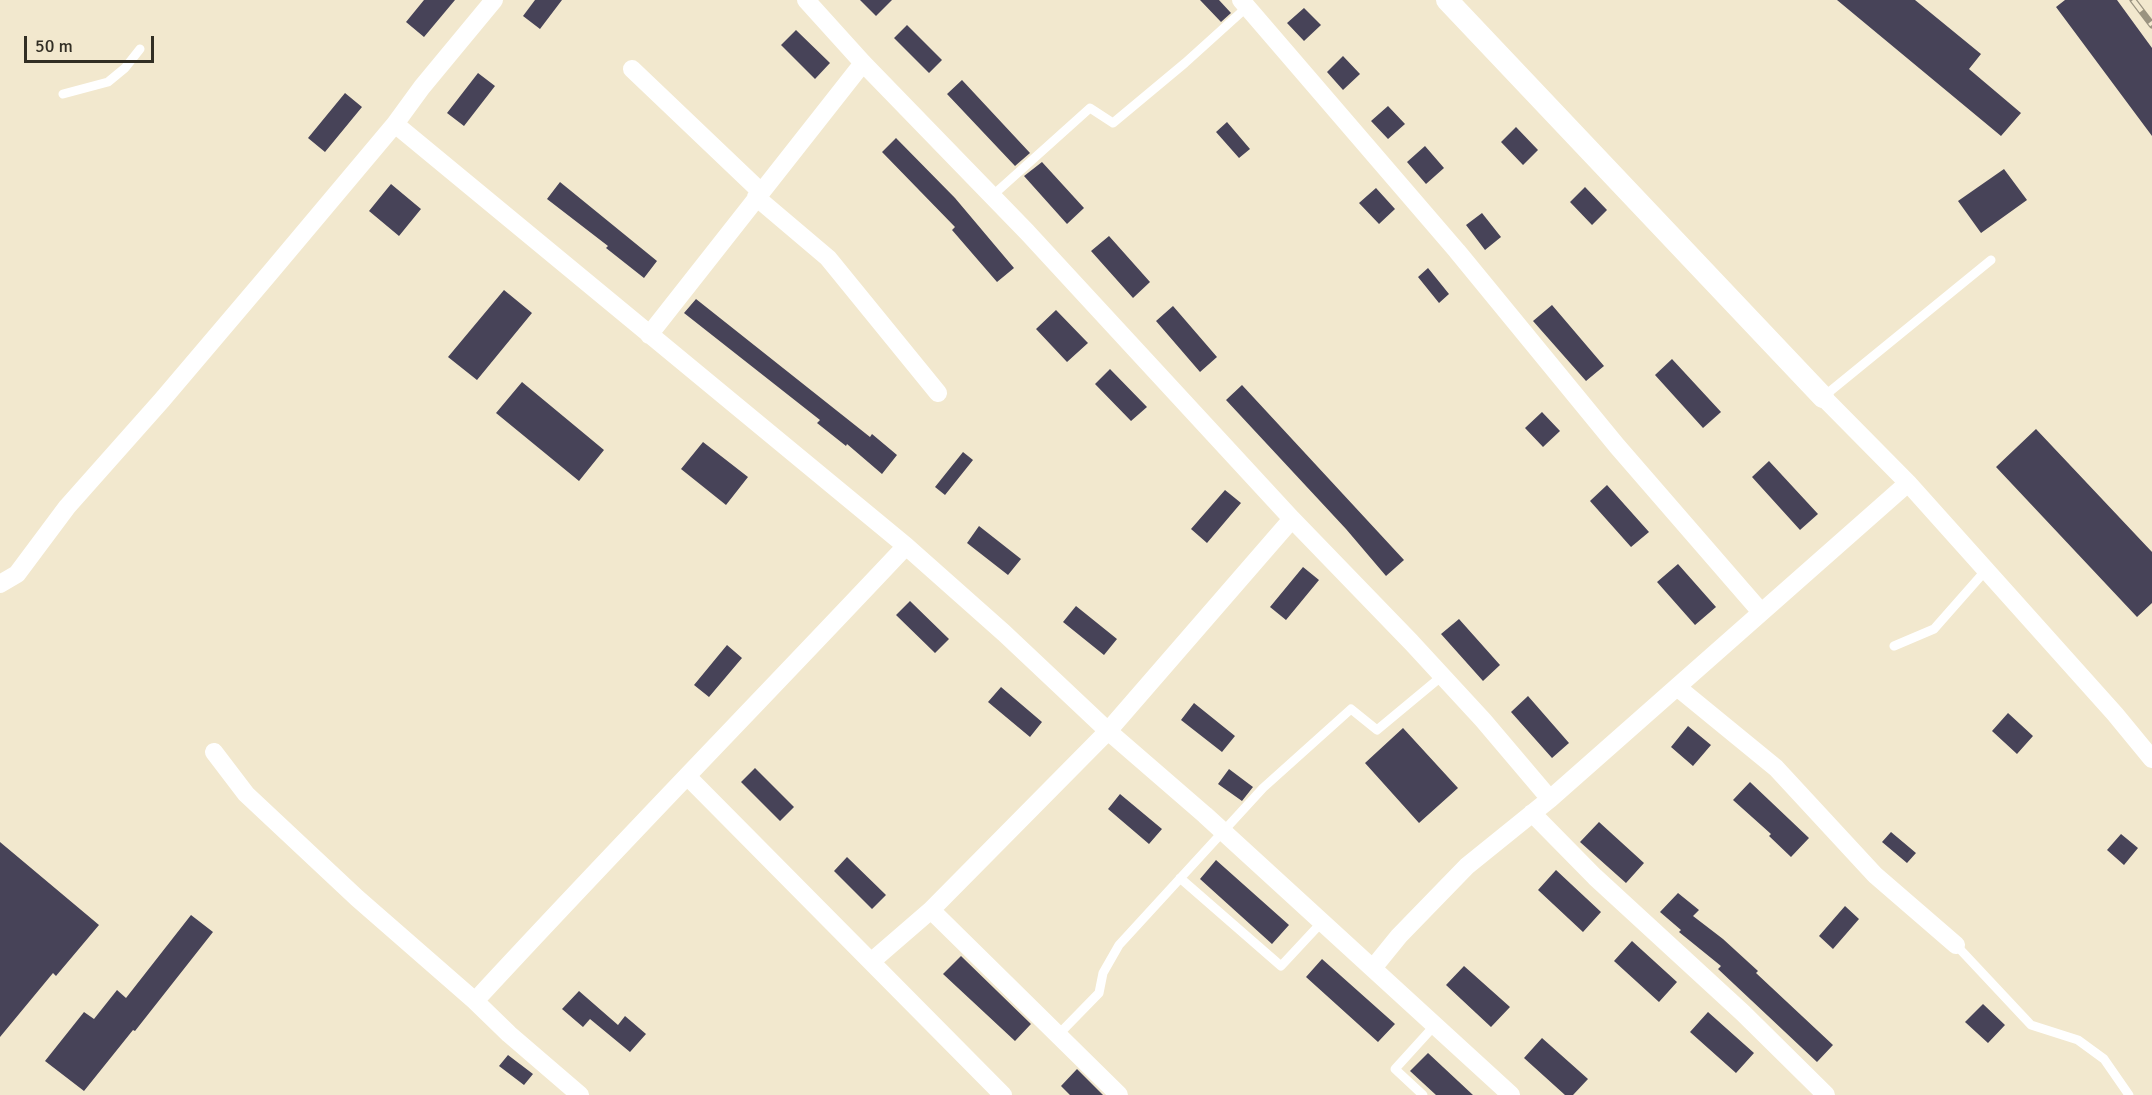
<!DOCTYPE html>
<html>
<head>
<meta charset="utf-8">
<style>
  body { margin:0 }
  #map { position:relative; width:2152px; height:1095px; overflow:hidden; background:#f2e8ce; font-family:Signika,sans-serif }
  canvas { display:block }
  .scale { position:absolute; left:24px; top:36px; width:130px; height:27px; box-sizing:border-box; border:3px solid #322e24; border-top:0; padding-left:8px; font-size:18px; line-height:21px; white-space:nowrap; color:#322e24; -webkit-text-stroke:4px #f2e8ce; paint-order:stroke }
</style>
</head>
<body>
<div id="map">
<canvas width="2152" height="1095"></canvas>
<div class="scale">50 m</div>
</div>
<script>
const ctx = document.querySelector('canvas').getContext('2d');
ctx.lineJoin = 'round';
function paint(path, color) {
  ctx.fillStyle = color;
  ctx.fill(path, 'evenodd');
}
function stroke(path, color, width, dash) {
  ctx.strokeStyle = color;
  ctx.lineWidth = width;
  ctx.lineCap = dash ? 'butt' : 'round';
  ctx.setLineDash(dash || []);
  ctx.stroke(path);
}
const building = new Path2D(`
  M424,0H455L424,37L406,22Z
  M535,0H562L540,29L523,16Z
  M860,0H892L876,16Z
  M1200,0H1219L1231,13L1221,22Z
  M1837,0H1915L1981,54L1969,69L2021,113L2001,136Z
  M2065,0H2117L2152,48V136L2056,7Z
  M1304,8L1321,25L1304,41L1287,23Z
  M907,25L942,60L929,73L894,38Z
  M796,30L830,63L815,79L781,45Z
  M1343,56L1360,74L1343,90L1327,72Z
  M478,73L495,86L464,126L447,113Z
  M962,80L1030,153L1015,166L947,94Z
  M345,93L362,107L325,152L308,138Z
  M1388,106L1405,124L1388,139L1371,121Z
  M1227,122L1250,149L1239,158L1216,132Z
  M1516,127L1538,150L1523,165L1501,142Z
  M896,138L955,198L1014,268L997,282L952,230L955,227L882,152Z
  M1425,146L1444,168L1426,184L1407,162Z
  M1042,162L1084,208L1067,224L1024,176Z
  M2004,169L2027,200L1981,233L1958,201Z
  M560,182L657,261L644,278L606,248L608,246L547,199Z
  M391,184L421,209L399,236L369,211Z
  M1585,187L1607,210L1592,225L1570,202Z
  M1376,188L1395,209L1379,224L1359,203Z
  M1482,213L1501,237L1485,250L1466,225Z
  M1109,236L1150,282L1133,298L1091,251Z
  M1428,268L1449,294L1439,303L1418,277Z
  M504,290L532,313L477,380L448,357Z
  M696,299L870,437L872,434L897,455L882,474L847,444L846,446L817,423L820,420L684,313Z
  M1552,305L1604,366L1586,381L1533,321Z
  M1173,306L1217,357L1200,372L1156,321Z
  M1056,310L1088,343L1067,362L1036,329Z
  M1672,359L1721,412L1703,428L1655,375Z
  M1110,369L1147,407L1131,421L1095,384Z
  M522,382L604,450L579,481L496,413Z
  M1242,385L1404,560L1386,576L1346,529L1226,400Z
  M1542,412L1560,431L1543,447L1525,428Z
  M2036,429L2152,552V603L2137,617L1996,467Z
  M703,442L748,477L726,505L681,469Z
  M963,452L973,460L945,495L935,487Z
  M1769,461L1818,514L1800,530L1752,477Z
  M1607,485L1649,532L1631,547L1590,501Z
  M1225,490L1241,503L1207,543L1191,529Z
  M979,526L1021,559L1008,575L967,543Z
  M1678,564L1716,607L1695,625L1657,582Z
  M1303,567L1319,580L1286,620L1270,607Z
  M910,601L949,639L935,653L896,615Z
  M1076,606L1117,639L1104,655L1063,622Z
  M1459,619L1500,665L1483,681L1441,634Z
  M727,645L742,658L709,697L694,685Z
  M1001,687L1042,722L1030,737L988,702Z
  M1528,696L1569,743L1552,758L1511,712Z
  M1194,703L1235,736L1222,752L1181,720Z
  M2008,713L2033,736L2017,754L1992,731Z
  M1688,726L1711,745L1693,766L1671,747Z
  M1403,728L1458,788L1419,823L1365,763Z
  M755,768L794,807L780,821L741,782Z
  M1229,769L1253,787L1242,801L1218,784Z
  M1750,782L1809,838L1791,857L1769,836L1771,834L1733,800Z
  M1120,794L1162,829L1149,844L1108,809Z
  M1599,822L1644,863L1626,883L1580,842Z
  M1891,832L1916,853L1907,863L1882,842Z
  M2121,834L2138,848L2124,865L2107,850Z
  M0,842L99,925L56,976L53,973L0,1037Z
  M847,857L886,895L872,909L834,871Z
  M1216,860L1289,925L1272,944L1200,879Z
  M1556,870L1601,912L1583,932L1538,890Z
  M1678,893L1699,910L1693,916L1723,939L1758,971L1756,973L1833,1045L1817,1062L1718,969L1721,966L1679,932L1681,930L1660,912Z
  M1845,906L1859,919L1833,949L1819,936Z
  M191,915L213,932L135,1031L133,1030L84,1091L45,1061L84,1012L94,1019L117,990L126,998Z
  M1632,941L1677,982L1659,1002L1614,961Z
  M961,956L1031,1024L1015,1041L943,974Z
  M1322,959L1395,1024L1378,1042L1306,977Z
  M1464,966L1510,1007L1491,1027L1446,985Z
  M579,991L618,1025L625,1016L646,1034L630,1052L590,1019L583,1027L562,1009Z
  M1983,1004L2005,1025L1988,1043L1965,1022Z
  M1708,1012L1754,1053L1736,1073L1690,1032Z
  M1542,1038L1588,1079L1573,1095H1565L1524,1058Z
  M1428,1053L1473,1095H1436L1410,1071Z
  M508,1055L533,1074L524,1085L499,1066Z
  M1077,1069L1103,1095H1070L1061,1086Z`);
const service = new Path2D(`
  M63,94L108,82L125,68L140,49
  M992,196L1090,108L1113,123L1185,63L1247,7
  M1823,397L1991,260
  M1894,646L1934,629L1986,570
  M1180,878L1281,966L1322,922
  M1956,945L2031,1025L2078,1040L2104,1059L2129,1095
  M1058,1035L1099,993L1103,973L1119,945L1263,788L1351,709L1377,730L1442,676
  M1423,1095L1395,1069L1435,1025`);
const minor = new Path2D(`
  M806,0L863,63L1027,232L1292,519L1411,642L1483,720L1550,799
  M1241,0L1457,251L1617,446L1761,612
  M632,69L760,191
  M395,124L906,546L1004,633L1108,731L1205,815L1511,1095
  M756,197L828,258L938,393
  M649,335L863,63
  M1823,397L1908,483L2115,714L2152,759
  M0,584L17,574L67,507L162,400L269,274L395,124L422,87L494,0
  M1677,687L1776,768L1875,875L1956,945
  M214,752L246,794L357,898L475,1001L509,1034L580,1095
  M687,776L1003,1095
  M1532,813L1595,877L1743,1013L1826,1095
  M931,910L1119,1095
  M872,961L931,910L1108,731L1292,519
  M1373,968L1399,936L1467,866L1550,799L1908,483
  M475,1001C617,847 763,698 906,546`);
const tertiary = new Path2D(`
  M1447,0L1823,397`);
const rail = new Path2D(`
  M2133,0L2152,25`);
paint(building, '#474358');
stroke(service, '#fff', 9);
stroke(minor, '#fff', 18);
stroke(tertiary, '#fff', 22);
stroke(rail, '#9a9380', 7);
stroke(rail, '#f2e8ce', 4.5, [14]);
</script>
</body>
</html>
